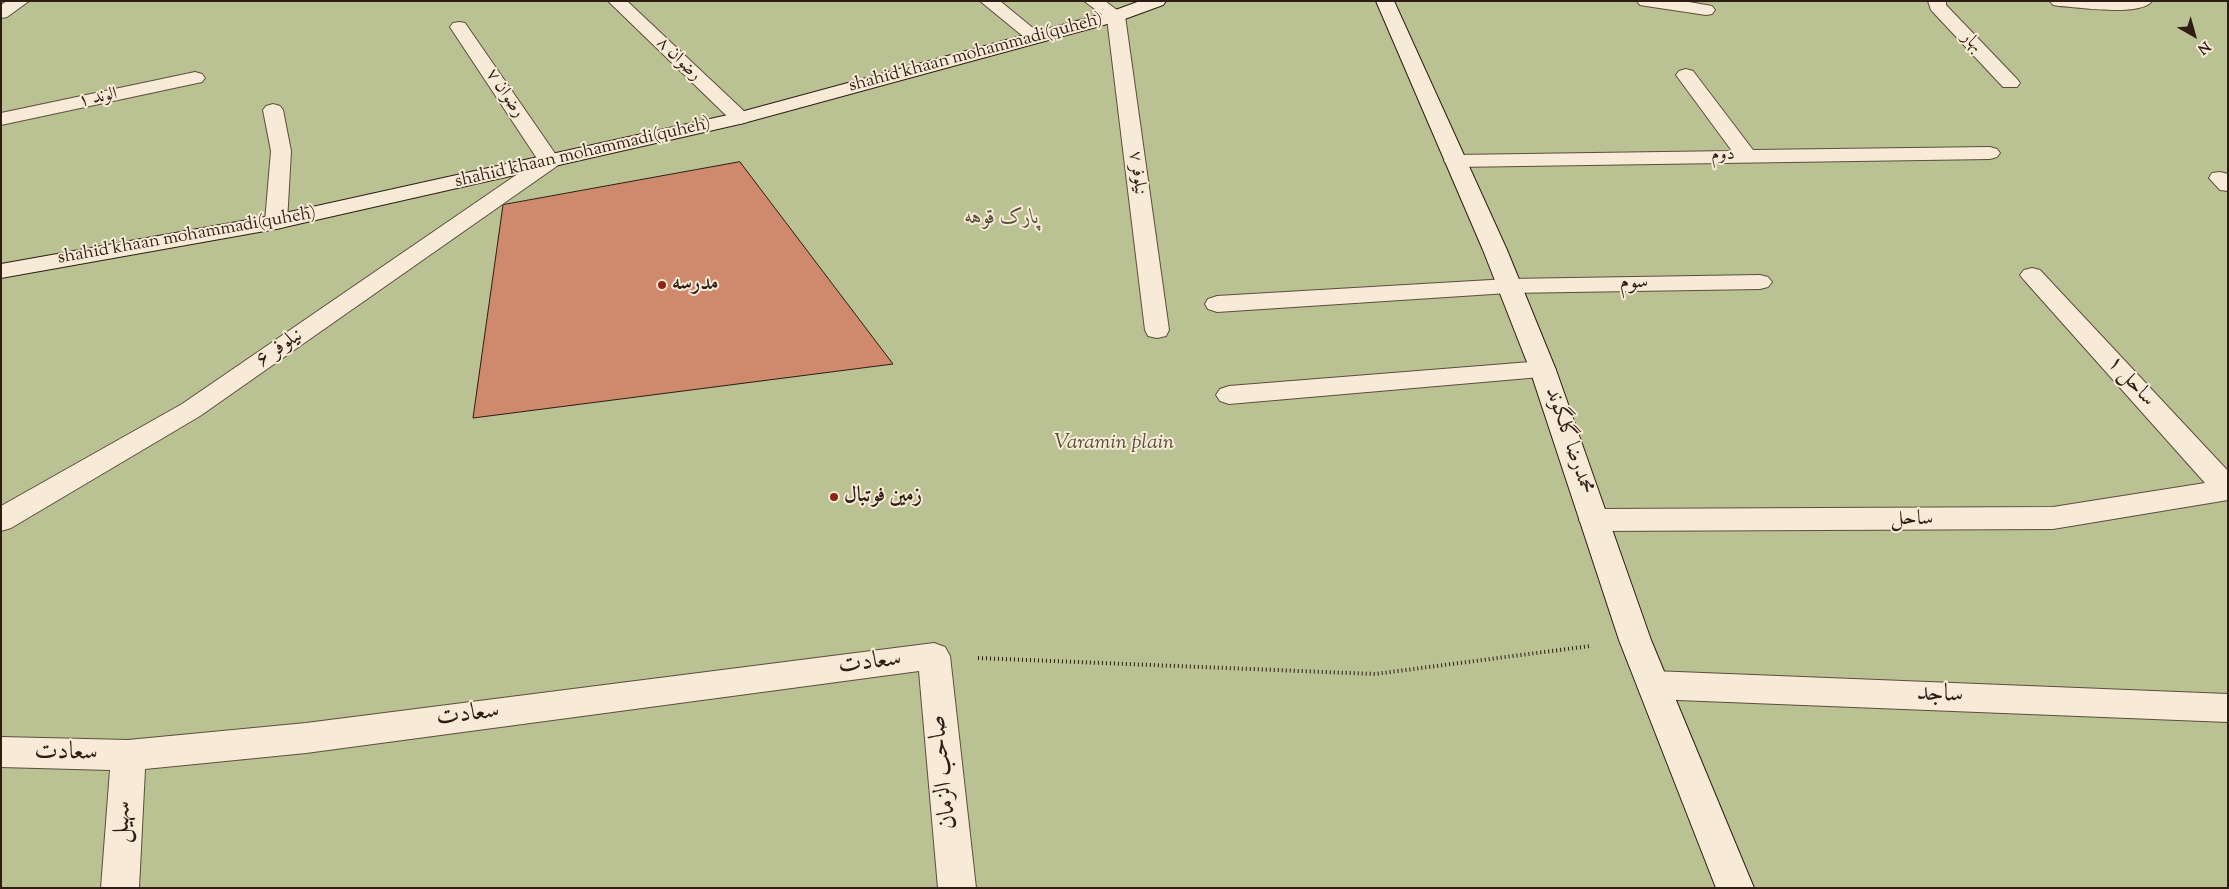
<!DOCTYPE html>
<html>
<head>
<meta charset="utf-8">
<style>
  body { margin:0 }
  #map { position:relative; width:2229px; height:889px; overflow:hidden; background:#f2dec0; font-family:"Sorts Mill Goudy",serif }
  canvas { display:block }
  .frame { position:absolute; inset:0; border:2px solid #2d1d13; pointer-events:none }
  .north { position:absolute; left:2169px; top:10px; width:50px; height:50px; -webkit-text-stroke:4px #f7ead6; paint-order:stroke; rotate:142deg; font-size:14px; font-weight:700; line-height:20px; text-align:center; color:#2d1d13 }
  .north::after { content:''; display:block; margin:auto; width:18px; height:22px; background:#2d1d13; clip-path:polygon(50% 0,100% 100%,50% 72%,0 100%) }
</style>
</head>
<body>
<div id="map">
<canvas width="2229" height="889"></canvas>
<div class="frame"></div>
<div class="north">N</div>
</div>
<script>
const ctx = document.querySelector('canvas').getContext('2d');
ctx.lineJoin = 'round';
function paint(path, color) {
  ctx.fillStyle = color;
  ctx.fill(path, 'evenodd');
}
function stroke(path, color, width, dash) {
  ctx.strokeStyle = color;
  ctx.lineWidth = width;
  ctx.lineCap = dash ? 'butt' : 'round';
  ctx.setLineDash(dash || []);
  ctx.stroke(path);
}
function label(font, color, halo, rows, align = 'center') {
  ctx.font = font + ' "Sorts Mill Goudy",Amiri,serif';
  ctx.lineWidth = 4;
  ctx.setLineDash([]);
  ctx.textBaseline = 'middle';
  ctx.strokeStyle = halo;
  ctx.fillStyle = color;
  for (const [text, x, y, turn = 0] of rows) {
    ctx.save();
    ctx.translate(x, y);
    ctx.rotate((+turn || 0) * Math.PI / 180);
    ctx.textAlign = isNaN(turn) ? turn : align;
    if (halo) ctx.strokeText(text, 0, 0);
    ctx.fillText(text, 0, 0);
    ctx.restore();
  }
}
const green = new Path2D(`
  M1,1H2228V888H1Z`);
const building = new Path2D(`
  M740,162L893,364L473,418L503,205Z`);
const path = new Path2D(`
  M978,658L1375,674L1590,646`);
const minor = new Path2D(`
  M608,1H627L747,114L750,118L747,122L740,124L733,122Z
  M980,1H1000L1045,38L1042,42H1030Z
  M1084,1H1105L1125,16L1169,330L1166,336L1157,338L1148,336L1145,330L1107,18Z
  M1637,1H1683L1712,6L1715,10L1712,14L1706,15L1646,6L1640,5Z
  M1928,1H1946V5L2017,79L2020,83L2017,87H2003L1931,10Z
  M2050,1H2152C2141,17 2078,7 2059,6L2053,5Z
  M459,22L465,23L561,162L557,166L200,416L11,528L1,531V506L182,404L538,160L450,27L453,23Z
  M1686,69L1693,71L1753,150L1990,147L1997,149L2000,153L1997,157L1990,159L1455,167L1448,165L1444,161L1448,157L1455,155L1732,151L1676,75L1679,71Z
  M195,72L202,74L205,78L202,82L1,125V113Z
  M273,104L280,106L283,110L291,151L287,222L284,227L276,229L268,227L265,222L271,151L263,110L266,106Z
  M2220,172L2228,174V191L2220,190L2209,178L2212,173Z
  M2032,268L2040,270L2228,471V500L2053,529L1594,531L1584,528L1579,520L1584,512L1594,509L2053,507L2205,483L2024,280L2020,275L2024,270Z
  M1760,275L1768,277L1772,282L1768,287L1760,289L1508,293L1217,312L1208,309L1205,304L1208,299L1217,296L1508,279Z
  M1543,361L1552,364L1556,370L1552,376L1229,404L1220,401L1216,395L1220,389L1229,386Z
  M934,643L945,647L950,656L976,888H938L919,671L306,753L145,769L139,888H101L110,770L1,767V737L128,740L306,723Z
  M1653,671L2228,694V722L1653,699L1641,695L1637,685L1641,675Z`);
const tertiary = new Path2D(`
  M7,1H29L7,17L1,18V5Z`);
const secondary = new Path2D(`
  M1140,1H1166L1163,5L1122,20L740,124L276,229L1,278V264L276,215L737,113L1110,12Z
  M1376,1H1394L1507,250L1556,370L1651,640L1754,888H1716L1619,640L1530,370L1483,250Z`);
const markers = [
  [662,285,5,"#8f2418"],
  [834,497,5,"#8f2418"]
];
const farStreetnames = [
  ["بهار",1971,43,46],
  ["shahid khaan mohammadi(quheh)",976,54,-15],
  ["رضوان ۸",678,60,44],
  ["رضوان ۷",504,94,56],
  ["الوند ۱",98,99,-12],
  ["shahid khaan mohammadi(quheh)",583,154,-13],
  ["دوم",1723,156,-1],
  ["نیلوفر ۷",1136,173,83],
  ["shahid khaan mohammadi(quheh)",187,237,-10]
];
const parkNames = [
  ["پارک قوهه",1002,219],
  ["Varamin plain",1114,444]
];
const streetNames = [
  ["سوم",1634,284,-1],
  ["نیلوفر ۶",280,349,-35],
  ["ساحل ۱",2130,382,48],
  ["محمدرضا گلگوند",1568,441,71],
  ["ساحل",1912,520]
];
const poiNames = [
  ["مدرسه",672,285],
  ["زمین فوتبال",844,497]
];
const nearStreetnames = [
  ["سعادت",870,664,-7],
  ["ساجد",1940,696,2],
  ["سعادت",468,716,-7],
  ["سعادت",66,754,1],
  ["صاحب الزمان",945,772,-96],
  ["سهیل",124,822,-87]
];
paint(green, '#bac192');
paint(building, '#cf8a6d');
stroke(building, '#2d1d13', 1);
stroke(minor, '#5e4d3e', 2);
stroke(tertiary, '#5e4d3e', 2);
stroke(secondary, '#2d1d13', 2);
stroke(path, '#2d1d13', 4, [1, 3]);
paint(minor, '#f7ead6');
paint(tertiary, '#f7ead6');
paint(secondary, '#f7ead6');
for (const [x, y, r, color] of markers) {
  const dot = new Path2D();
  dot.arc(x, y, r, 0, 2 * Math.PI);
  ctx.fillStyle = color;
  ctx.fill(dot);
  stroke(dot, '#f7ead6', 2);
}
label('18px', '#2d1d13', '#f7ead6', farStreetnames);
label('italic 21px', '#574e39', '#f7ead6', parkNames);
label('21px', '#2d1d13', '#f7ead6', streetNames);
label('bold 21px', '#2d1d13', '#f7ead6', poiNames, 'left');
label('25px', '#2d1d13', '#f7ead6', nearStreetnames);
</script>
</body>
</html>
